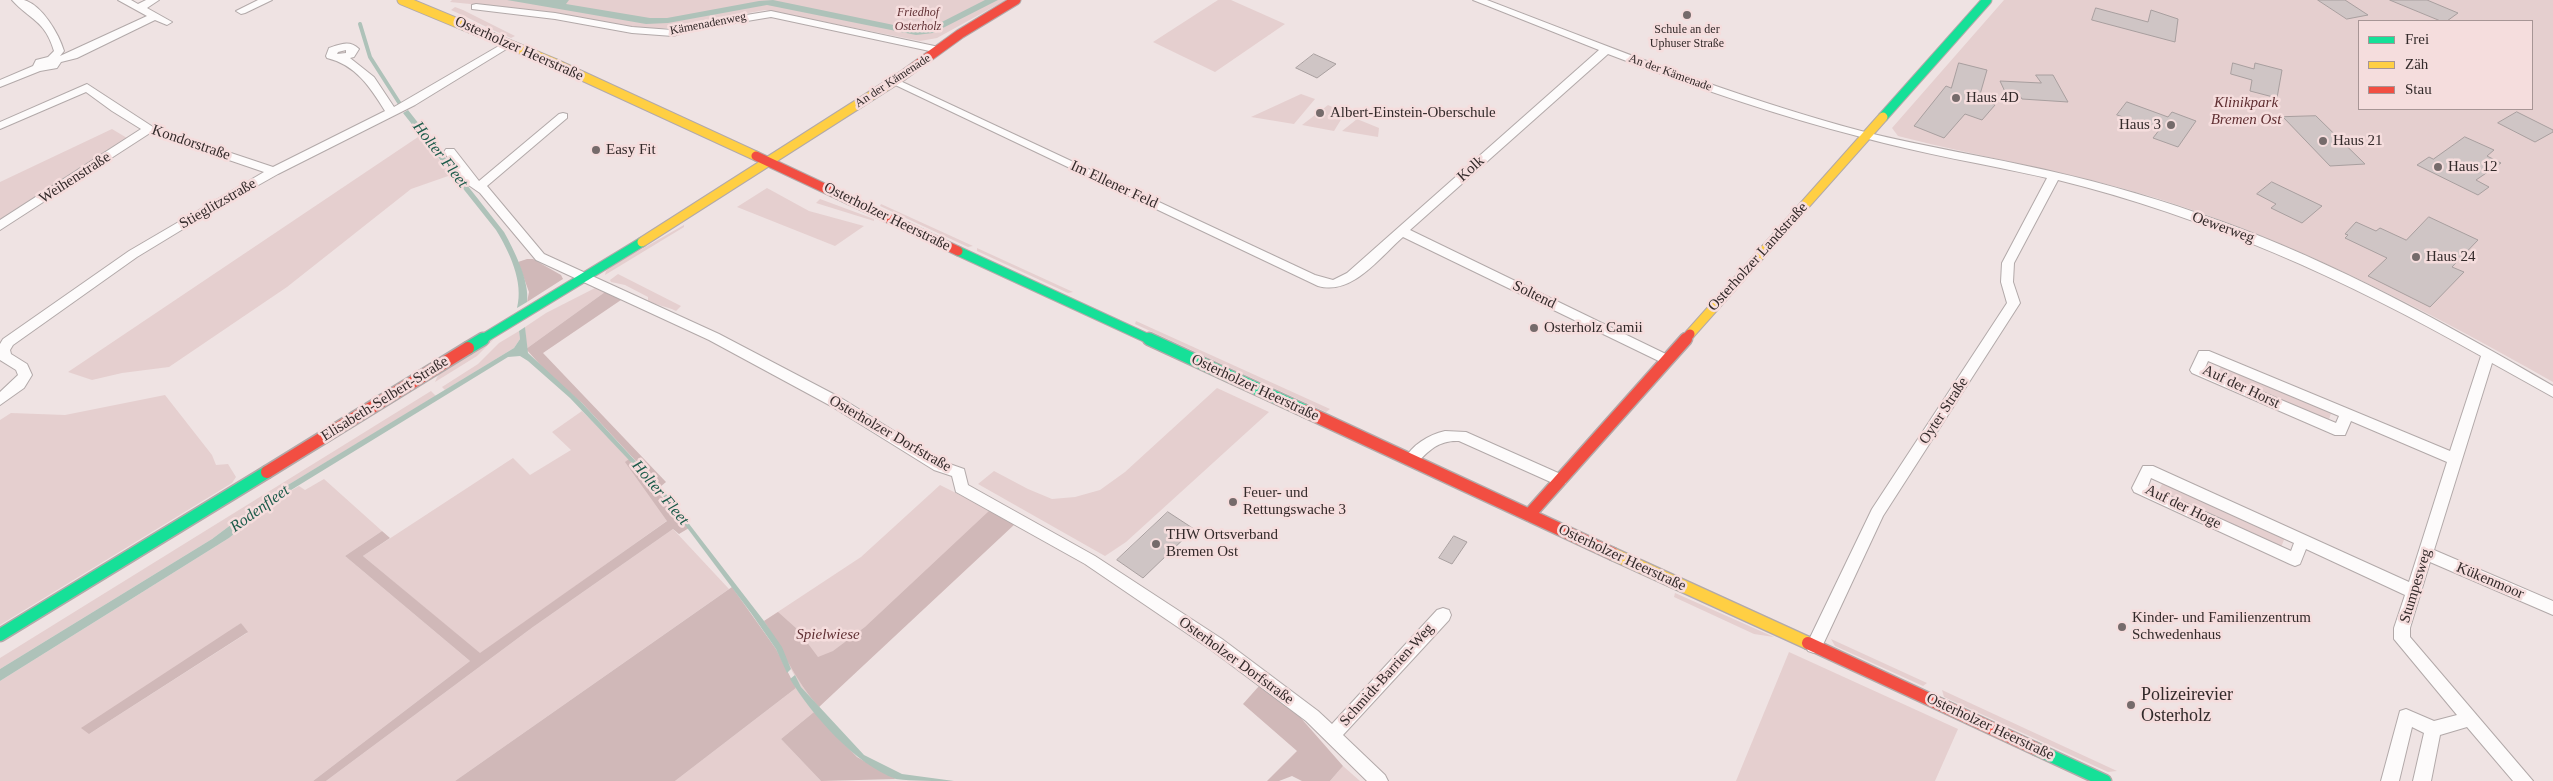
<!DOCTYPE html>
<html>
<head>
<meta charset="utf-8">
<style>
  body { margin:0 }
  #map { position:relative; width:2553px; height:781px; overflow:hidden; background:#efe3e3; font-family:"Times New Roman",serif }
  canvas { display:block }
  .legend { position:absolute; left:2358px; top:20px; width:175px; height:90px; box-sizing:border-box; background:#f5dddd; border:1px solid #a79595; margin:0; padding:6px 9px; list-style:none; font-size:15px; color:#332a2a }
  .legend li { display:flex; align-items:center; gap:10px; height:25px }
  .legend b { width:25px; border:1px solid #a79595 }
</style>
</head>
<body>
<div id="map">
<canvas width="2553" height="781"></canvas>
<ul class="legend">
<li><b style="height:6px;background:#16e098"></b>Frei</li>
<li><b style="height:6px;background:#ffcf43"></b>Zäh</li>
<li><b style="height:6px;background:#f24e42"></b>Stau</li>
</ul>
</div>
<script>
const ctx = document.querySelector('canvas').getContext('2d');
ctx.lineJoin = 'round';
function paint(path, color) {
  ctx.fillStyle = color;
  ctx.fill(path, 'evenodd');
}
function stroke(path, color, width, dash) {
  ctx.strokeStyle = color;
  ctx.lineWidth = width;
  ctx.lineCap = dash ? 'butt' : 'round';
  ctx.setLineDash(dash || []);
  ctx.stroke(path);
}
function label(font, color, halo, rows, align = 'center') {
  ctx.font = font + ' "Times New Roman",serif';
  ctx.lineWidth = 5;
  ctx.setLineDash([]);
  ctx.textBaseline = 'middle';
  ctx.strokeStyle = halo;
  ctx.fillStyle = color;
  for (const [text, x, y, turn = 0] of rows) {
    ctx.save();
    ctx.translate(x, y);
    ctx.rotate((+turn || 0) * Math.PI / 180);
    ctx.textAlign = isNaN(turn) ? turn : align;
    if (halo) ctx.strokeText(text, 0, 0);
    ctx.fillText(text, 0, 0);
    ctx.restore();
  }
}
const green = new Path2D(`
  M452,0H1006L937,38L920,41L765,10L661,29H647L531,10L450,2Z
  M1218,0H1231L1285,24L1215,72L1153,42Z
  M2004,0H2553V382C2426,310 2296,242 2156,198C2071,172 1984,158 1898,136L1892,128ZM2359,21H2532V109H2359Z
  M455,7L463,10L515,36L511,38C491,30 472,19 451,10Z
  M1301,94L1315,99L1294,124L1251,117Z
  M1328,105L1345,113L1334,131L1302,125Z
  M1357,119L1379,128L1378,137L1342,131Z
  M112,129L127,138L0,219V182Z
  M421,135L451,175L411,189L287,287L169,367L122,373L92,380L68,372Z
  M767,188L809,211L864,226L835,246L737,207Z
  M820,199L874,219V221L816,203Z
  M881,204L973,246L968,247L880,206Z
  M684,225V227L605,275L606,271L612,266Z
  M977,248L1073,292L1068,293L977,251Z
  M618,274L681,306L676,311C666,306 658,306 648,301V297L625,285L611,282L610,280Z
  M597,287L605,292L526,349L525,327L546,313Z
  M1136,321L1330,409L1326,412L1135,324Z
  M519,331L520,339L514,348L445,390L442,387L478,364L499,343Z
  M494,339L477,356L435,382L439,373Z
  M2222,364L2332,411L2328,422L2217,375Z
  M1217,388L1269,412L1126,542L1105,556L978,484L994,471L1028,489L1052,499L1075,497L1100,490L1125,472Z
  M431,391L436,396L268,497L212,539L0,669V658Z
  M165,395L212,455L216,465L228,464L236,477L232,483L0,625V420L11,413L65,415Z
  M582,411L629,459L626,462L668,520L480,654L363,556L513,458L530,475L571,450L552,432Z
  M324,479L382,531L345,556L470,661L313,781H0V681L229,538L278,498L299,486L305,490ZM241,623L247,633L89,734Z
  M2164,480L2285,537L2280,550L2158,492Z
  M940,485L990,510L819,707L801,687L764,621L861,557Z
  M673,529L729,589L455,781H326L533,627Z
  M1675,593L1774,637L1754,634L1674,597Z
  M1831,639L1927,683L1923,686L1835,646Z
  M1789,652L1958,729L1935,781H1736Z
  M796,688L814,712L781,739L821,781H675Z
  M1942,690L2117,771L2108,772L1944,697Z
  M1343,766L1360,781H1330Z`);
const forest = new Path2D(`
  M527,259H533L561,275L563,279L527,302L529,292L518,262Z
  M605,292L621,300L543,353L666,482L660,487L582,403L552,378L526,349Z
  M629,459L689,528L679,534L673,529L533,627L326,781H313L470,661L345,556L382,531L390,538L363,556L480,653L667,521L625,462Z
  M990,510L1015,524L819,707C794,679 784,651 764,621L778,612L797,629L818,657L833,651L865,627Z
  M732,587L776,649L796,688L675,781H455Z
  M241,623L248,632L89,734L81,728Z
  M1259,686L1300,717L1343,766L1330,781H1302L1292,776L1279,781H1267L1297,751L1243,704Z
  M814,712L857,757L896,779L821,781L781,739Z`);
const water = new Path2D(`
  M507,0H569L566,4L650,18H667L759,1L773,0L918,30L928,29L985,0H998L933,33L916,35L767,5L668,23L646,24Z
  M408,110L504,232C514,250 530,282 527,302L517,308C524,282 509,251 496,230L403,113Z
  M525,327L528,353L582,403L666,494L764,621L782,647L791,669L787,673L776,649L751,613L664,497L570,398L528,361L520,356L508,357L278,498L229,538L0,681V669L212,539L268,497L514,348L520,339L519,331Z
  M795,675L801,687L864,755L902,774L954,781C936,781 913,781 896,779C856,765 811,714 790,679Z`);
const stream = new Path2D(`
  M360,24L370,57L400,104`);
const building = new Path2D(`
  M2318,0H2345L2368,15L2347,19Z
  M2390,0H2427L2458,13L2447,21H2441Z
  M2096,8L2148,22L2151,10L2178,19L2175,42L2092,20Z
  M1314,54L1336,64L1317,78L1296,68Z
  M1959,63L1987,70L1979,98L1995,105L1982,120L1965,114L1944,138L1914,126L1946,86L1951,88Z
  M2233,63L2254,69L2255,63L2282,70L2277,98L2250,91L2252,80L2231,74Z
  M2036,75H2053L2068,102L2022,99L2020,96H2007L2000,81L2041,83Z
  M2127,102L2168,117L2172,112L2196,121L2178,147L2153,138L2160,129L2117,115Z
  M2517,112L2553,130V132L2535,142L2498,123Z
  M2316,116L2365,164L2330,166L2283,117Z
  M2465,137L2494,150L2487,156L2501,163L2476,180L2489,187L2478,195L2417,165L2429,157L2433,159Z
  M2272,182L2322,206L2302,223L2271,208L2276,204L2257,194Z
  M2429,217L2478,240L2452,267L2464,272L2430,307L2368,276L2387,258L2345,238L2348,235L2345,234L2356,222L2376,231L2380,228L2406,240Z
  M1168,512L1194,529L1143,578L1117,560Z
  M1454,536L1467,542L1452,564L1439,558Z`);
const street = new Path2D(`
  M12,0C15,0 20,0 24,0C42,5 59,34 64,51L60,56L147,16L118,0H131L138,4L146,0H159L147,8L172,22L167,25L155,20L77,58L61,62L57,68L40,71L0,87V80L33,66L36,60L48,57L54,51C45,20 30,20 12,0Z
  M258,0H272L245,13L241,14L236,11Z
  M1473,0H1487C1612,48 1736,98 1865,132C1926,147 1989,157 2050,171C2108,184 2165,201 2220,221C2337,263 2446,324 2553,386V397L2492,363L2434,550L2553,601V615L2430,562L2410,628V637L2533,781H2513L2467,727L2440,735L2431,781H2413L2424,733L2412,727L2399,781H2381L2400,711L2406,709L2434,721L2457,715L2394,639V628L2405,595L2306,549L2300,564L2295,566L2290,564L2134,492L2132,488L2143,466H2153L2409,582L2447,462L2351,421L2345,435H2335L2192,373L2190,370L2199,351H2209L2450,451L2481,356C2347,280 2208,217 2058,180L2014,263L2013,282L2020,303L1883,516L1820,651L1814,653L1808,651L1806,646L1872,509L2007,303L2001,282L2002,263L2047,178C1985,164 1922,154 1861,137C1775,115 1691,86 1608,54L1410,230L1672,357L1674,360L1667,365L1403,237C1380,257 1352,296 1318,286L889,82L894,79L898,80L1315,275L1333,280L1347,273L1599,50ZM2208,361L2339,416L2336,423L2205,368ZM2151,478L2294,543L2291,551L2148,486Z
  M476,4L555,13L632,27L672,30L691,24L771,11L939,47L944,50L939,53L771,17L693,30L673,36L632,33L555,19L472,9V5Z
  M509,40L514,43L513,45L415,105L278,174L216,209L137,257L13,345L10,350L11,354L27,364L32,375L24,388L0,405V392L18,375L16,370L0,360V344L3,339L129,251L264,172L150,133L0,230V220L141,129L112,111L86,92L0,129V122L87,84L153,127L273,167L385,111C370,87 356,65 327,58L326,56L329,48C341,44 350,40 359,49L354,57L350,58L374,77L394,107ZM346,50V53L337,54L338,52Z
  M563,113L567,114V118L487,186L544,254L719,334L841,398L944,462L964,469L968,485L1095,556L1222,639L1318,711L1332,724L1437,610L1443,608L1449,610L1451,615L1449,620L1343,735L1385,775L1388,781H1367L1306,721L1210,649L1085,564L956,492L952,476L934,470L831,406L709,340L536,260L480,193L467,184L444,152L446,149H454L479,181L559,114Z
  M1445,431L1466,432L1565,476L1567,480L1565,484H1555L1459,441C1439,440 1429,450 1416,464H1406L1404,460C1412,445 1428,435 1445,431Z`);
const fastFar1 = new Path2D(`
  M1883,117L1987,0
  M958,251L1151,340
  M481,340L642,242`);
const fast = new Path2D(`
  M1149,339L1305,411
  M468,348L483,339
  M0,635L267,472
  M2036,749L2105,781`);
const slowFar1 = new Path2D(`
  M402,0L554,63L756,156
  M642,242L902,76
  M1690,334L1883,117`);
const slow = new Path2D(`
  M1613,554L1808,643`);
const jamFar1 = new Path2D(`
  M902,76L960,34L1016,0
  M756,156L958,251
  M1685,340L1690,334`);
const jam = new Path2D(`
  M1305,411L1613,554
  M267,472L468,348
  M1529,515L1686,339
  M1808,643L2036,749`);
const markers = [
  [1687,15,5,"#756b6b"],
  [1956,98,5,"#756b6b"],
  [1320,113,5,"#756b6b"],
  [2171,125,5,"#756b6b"],
  [2323,141,5,"#756b6b"],
  [596,150,5,"#756b6b"],
  [2438,167,5,"#756b6b"],
  [2416,257,5,"#756b6b"],
  [1534,328,5,"#756b6b"],
  [1233,502,5,"#756b6b"],
  [1156,544,5,"#756b6b"],
  [2122,627,5,"#756b6b"],
  [2131,705,5,"#756b6b"]
];
const farParknames = [
  ["Friedhof",918,13],
  ["Osterholz",918,27]
];
const farStreetnames = [
  ["Kämenadenweg",708,24,-11],
  ["An der Kämenade",1670,73,20],
  ["An der Kämenade",893,81,-33]
];
const farPoinames = [
  ["Schule an der",1687,30],
  ["Uphuser Straße",1687,44]
];
const streetNames = [
  ["Osterholzer Heerstraße",519,49,24],
  ["Kondorstraße",191,143,19],
  ["Kolk",1471,169,-42],
  ["Weihenstraße",75,178,-33],
  ["Im Ellener Feld",1114,185,25],
  ["Stieglitzstraße",218,204,-30],
  ["Osterholzer Heerstraße",887,217,26],
  ["Oewerweg",2223,228,20],
  ["Osterholzer Landstraße",1758,257,-48],
  ["Soltend",1534,295,26],
  ["Auf der Horst",2241,387,25],
  ["Osterholzer Heerstraße",1255,388,25],
  ["Elisabeth-Selbert-Straße",385,399,-32],
  ["Oyter Straße",1944,411,-57],
  ["Osterholzer Dorfstraße",890,434,30],
  ["Auf der Hoge",2183,507,26],
  ["Osterholzer Heerstraße",1622,558,25],
  ["Kükenmoor",2490,581,23],
  ["Stumpesweg",2416,586,-73],
  ["Osterholzer Dorfstraße",1236,661,36],
  ["Schmidt-Barrien-Weg",1387,675,-48],
  ["Osterholzer Heerstraße",1990,727,25]
];
const poiNames = [
  ["Haus 4D",1966,98],
  ["Albert-Einstein-Oberschule",1330,113],
  ["Haus 3",2161,125,"right"],
  ["Haus 21",2333,141],
  ["Easy Fit",606,150],
  ["Haus 12",2448,167],
  ["Haus 24",2426,257],
  ["Osterholz Camii",1544,328],
  ["Feuer- und",1243,493],
  ["Rettungswache 3",1243,510],
  ["THW Ortsverband",1166,535],
  ["Bremen Ost",1166,552],
  ["Kinder- und Familienzentrum",2132,618],
  ["Schwedenhaus",2132,635]
];
const parkNames = [
  ["Klinikpark",2246,103],
  ["Bremen Ost",2246,120],
  ["Spielwiese",828,635]
];
const waterNames = [
  ["Holter Fleet",440,155,52],
  ["Holter Fleet",660,493,50],
  ["Rodenfleet",260,509,-36]
];
const nearPoinames = [
  ["Polizeirevier",2141,695],
  ["Osterholz",2141,716]
];
paint(green, '#e5cfcf');
paint(forest, '#d0b8b8');
paint(water, '#aec2b9');
stroke(stream, '#aec2b9', 4);
paint(building, '#cfc5c5');
stroke(building, '#a89f9f', 1);
stroke(street, '#b2a9a9', 2);
stroke(fastFar1, '#b2a9a9', 11);
stroke(fast, '#b2a9a9', 15);
stroke(slowFar1, '#b2a9a9', 11);
stroke(slow, '#b2a9a9', 15);
stroke(jamFar1, '#b2a9a9', 11);
stroke(jam, '#b2a9a9', 15);
paint(street, '#fdfbfb');
stroke(fastFar1, '#16e098', 9);
stroke(fast, '#16e098', 12);
stroke(slowFar1, '#ffcf43', 9);
stroke(slow, '#ffcf43', 12);
stroke(jamFar1, '#f24e42', 9);
stroke(jam, '#f24e42', 12);
for (const [x, y, r, color] of markers) {
  const dot = new Path2D();
  dot.arc(x, y, r, 0, 2 * Math.PI);
  ctx.fillStyle = color;
  ctx.fill(dot);
  stroke(dot, '#f5dddd', 2);
}
label('italic 12px', '#602f32', '#f5dddd', farParknames);
label('12px', '#332a2a', '#f5dddd', farStreetnames);
label('12px', '#332a2a', '#f5dddd', farPoinames);
label('15px', '#332a2a', '#f5dddd', streetNames);
label('15px', '#332a2a', '#f5dddd', poiNames, 'left');
label('italic 15px', '#602f32', '#f5dddd', parkNames);
label('italic 16px', '#1c5b4a', '#f5dddd', waterNames);
label('18px', '#332a2a', '#f5dddd', nearPoinames, 'left');
</script>
</body>
</html>
